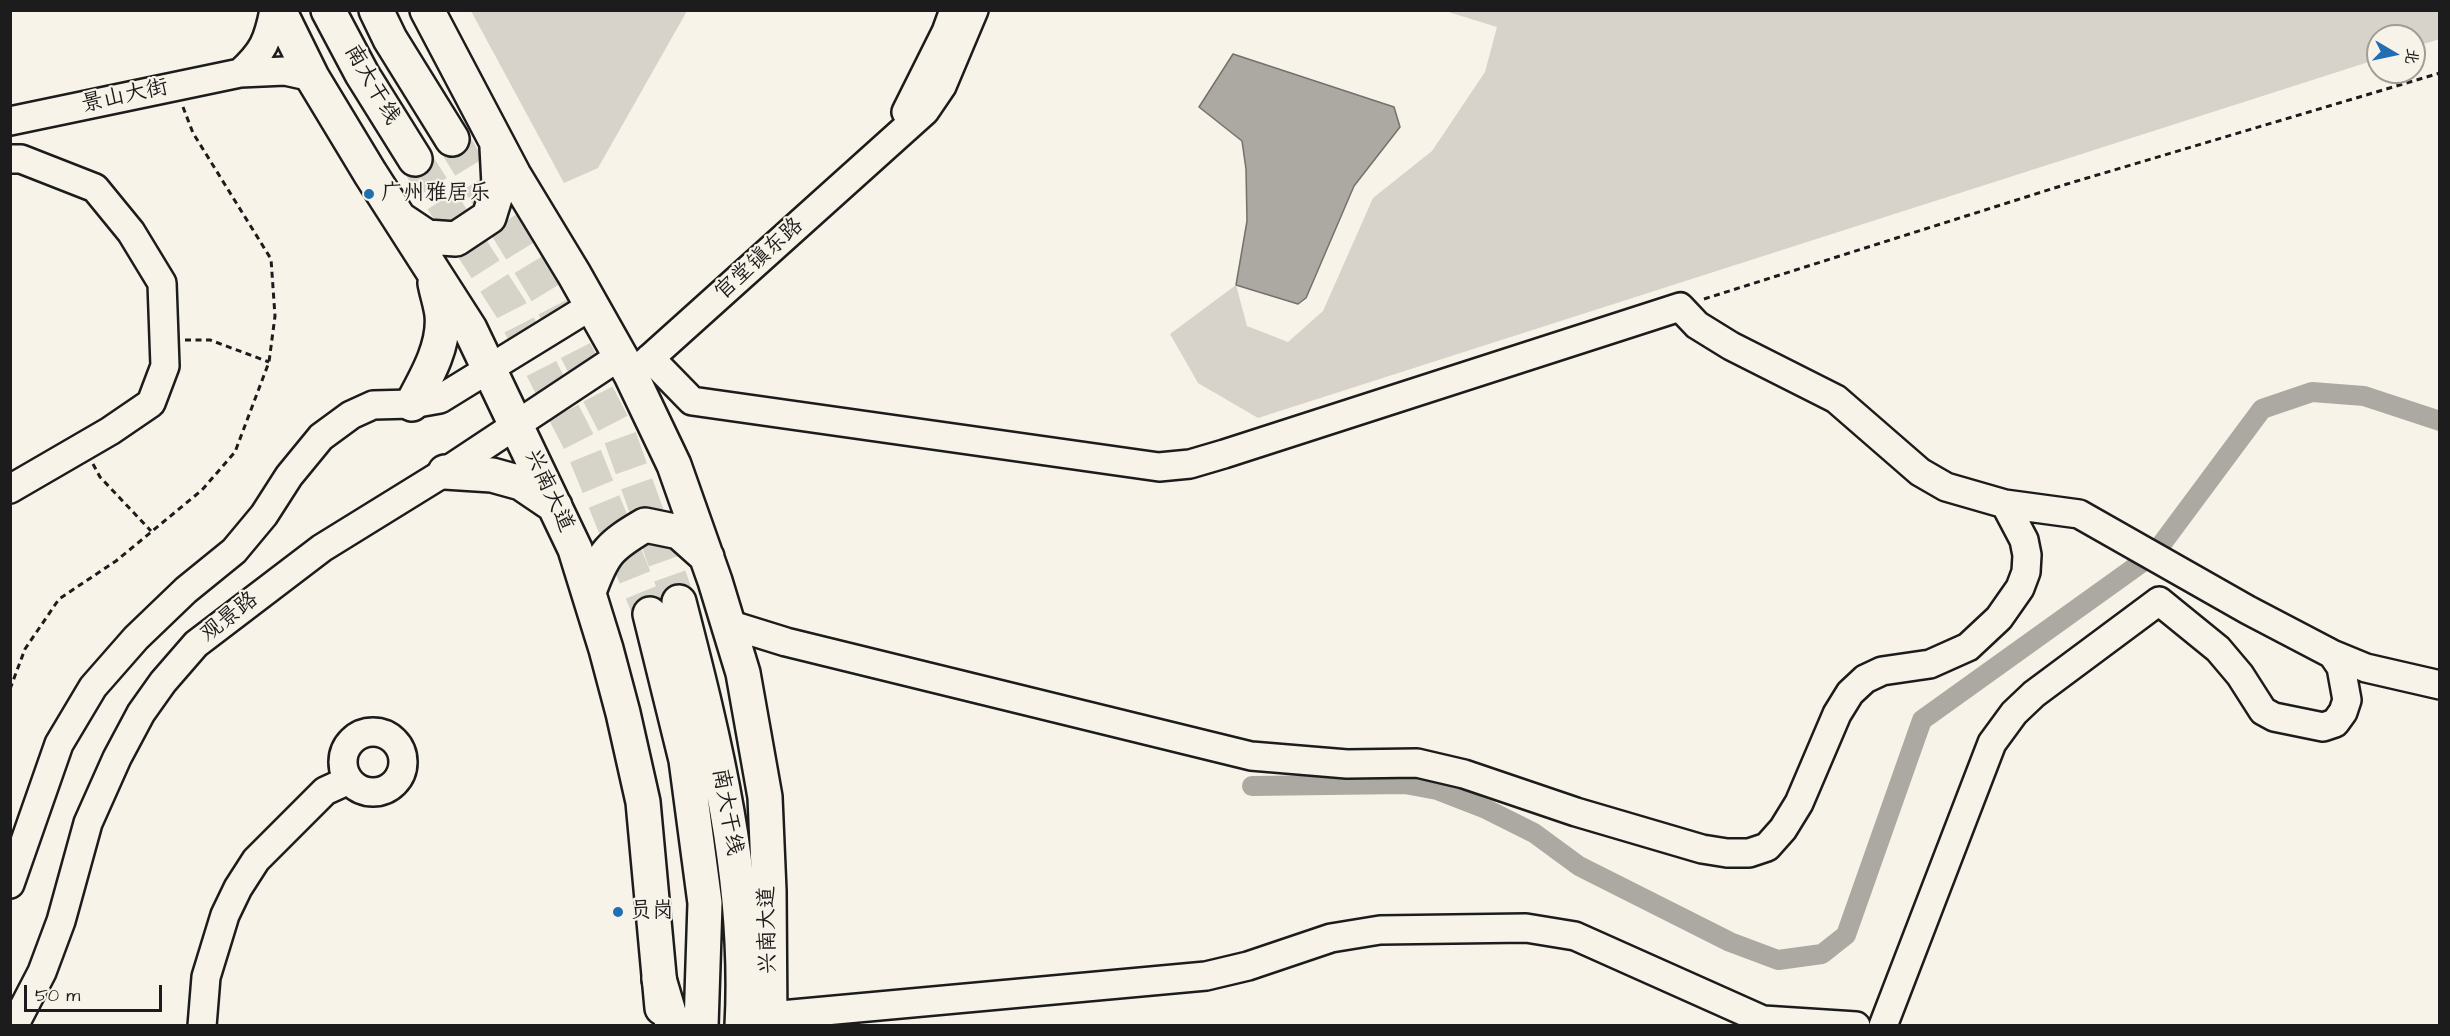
<!DOCTYPE html>
<html>
<head>
<meta charset="utf-8">
<style>
  body { margin:0 }
  #map { position:relative; width:2450px; height:1036px; overflow:hidden; background:#f7f3e8; font-family:"Architects Daughter","LXGW WenKai TC",sans-serif }
  canvas { display:block }
  .frame { position:absolute; inset:0; border:12px solid #1c1c1c; pointer-events:none }
  .north { position:absolute; left:2366px; top:24px; width:60px; height:60px; box-sizing:border-box; background:#f7f3e8; border:2px solid #9f9d96; border-radius:50%; rotate:99deg; font-size:16px; font-weight:700; line-height:24px; text-align:center; color:#1c1c1c }
  .north::after { content:''; display:block; margin:auto; width:21px; height:27px; background:#1f6fb2; clip-path:polygon(50% 0,100% 100%,50% 72%,0 100%) }
  .scale { position:absolute; left:24px; top:985px; width:138px; height:27px; box-sizing:border-box; border:3px solid #1c1c1c; border-top:0; padding-left:8px; font-size:18px; line-height:21px; white-space:nowrap; color:#1c1c1c; -webkit-text-stroke:4px #f7f3e8; paint-order:stroke }
</style>
</head>
<body>
<div id="map">
<canvas width="2450" height="1036"></canvas>
<div class="frame"></div>
<div class="north">北</div>
<div class="scale">50 m</div>
</div>
<script>
const ctx = document.querySelector('canvas').getContext('2d');
ctx.lineJoin = 'round';
function paint(path, color) {
  ctx.fillStyle = color;
  ctx.fill(path, 'evenodd');
}
function stroke(path, color, width, dash) {
  ctx.strokeStyle = color;
  ctx.lineWidth = width;
  ctx.lineCap = dash ? 'butt' : 'round';
  ctx.setLineDash(dash || []);
  ctx.stroke(path);
}
function label(font, color, halo, rows, align = 'center') {
  ctx.font = font + ' "Architects Daughter","LXGW WenKai TC",sans-serif';
  ctx.lineWidth = 4.5;
  ctx.setLineDash([]);
  ctx.textBaseline = 'middle';
  ctx.strokeStyle = halo;
  ctx.fillStyle = color;
  for (const [text, x, y, turn = 0] of rows) {
    ctx.save();
    ctx.translate(x, y);
    ctx.rotate((+turn || 0) * Math.PI / 180);
    ctx.textAlign = isNaN(turn) ? turn : align;
    if (halo) ctx.strokeText(text, 0, 0);
    ctx.fillText(text, 0, 0);
    ctx.restore();
  }
}
const green = new Path2D(`
  M471,11H687L598,168L564,183Z
  M1445,11L2439,10L2440,39L2414,47V36H2378V59L1258,418L1198,383L1170,334L1236,285L1247,326L1288,342L1323,311L1373,198L1432,151L1485,72L1497,27Z`);
const water = new Path2D(`
  M1233,54L1394,107L1400,127L1354,186L1306,298L1298,304L1236,285L1247,221L1246,169L1242,141L1199,107Z`);
const canal = new Path2D(`
  M1252,786L1405,784L1437,790L1486,809L1534,833L1579,866L1730,942L1778,960L1822,954L1846,935L1922,720L2155,553L2262,409L2312,392L2364,396L2440,421`);
const highwayTunnel = new Path2D(`
  M452,139L546,293L620,437L679,602
  M415,159L511,309L583,450L650,614`);
const path = new Path2D(`
  M1704,299L2067,184L2440,73
  M185,340H210L269,362
  M93,464L100,477L151,531
  M10,689L25,649L59,599L116,561L202,490L235,452L269,362L275,316L271,259L193,133L183,107`);
const minor = new Path2D(`
  M240,73C263,52 268,41 274,10
  M906,112L946,32L954,10
  M10,121L240,73L285,71L312,77
  M10,159H21L95,188L131,232L162,283L165,366L151,403L110,431L10,489
  M650,358L692,401L1159,467L1190,464L1224,454L1680,307L1697,325L1731,346L1836,399L1920,472L1946,487L2005,504L2079,514L2248,610L2332,654L2366,668L2440,685
  M638,369L925,111L942,86L974,10
  M728,624L786,642L1251,756L1347,764L1417,763L1464,774L1576,812L1702,849L1727,853H1749L1767,847L1783,829L1799,803L1837,714L1850,693L1865,679L1882,671L1930,664L1968,647L1999,618L2020,588L2026,572L2027,555L2024,540L2005,504
  M343 762a30 30 0 1 1 60 0a30 30 0 1 1-60 0Z
  M10,884L59,744L93,687L136,638L186,590L234,551L264,515L289,476L321,437L351,415L373,405L412,404L440,399L591,306
  M770,1016L1206,976L1248,966L1331,938L1380,930L1526,928L1575,936L1763,1020L1856,1026
  M14,1026L42,972L61,921L88,823L117,758L141,713L163,682L196,644L322,548L445,472L620,356
  M202,1026L206,977L225,915L238,888L256,860L325,791L349,780
  M1883,1026L1992,743L2014,713L2034,694L2159,601L2218,649L2240,675L2263,711L2274,717L2323,727L2335,723L2343,712L2347,700L2341,667L2332,654`);
const major = new Path2D(`
  M279,10L312,77L370,173L470,329L575,549L606,649L623,713L643,802L662,1008
  M427,10L514,175L574,274L631,375L674,465L715,581L743,673L765,797L769,891L770,1026
  M400,219L427,237L456,239L489,217L499,185L497,147
  M412,404C426,378 445,346 442,315C441,305 437,294 435,283
  M445,472L492,475L521,483L555,506
  M589,592C603,553 609,546 645,525L679,532L707,557`);
const highway = new Path2D(`
  M328,10L362,74L415,159
  M376,10L390,39L452,139
  M679,602C715,741 750,881 742,1026
  M650,614L686,760L705,903L701,1026
  M659,979L673,1026`);
const markers = [
  [369,194,6,"#1f6fb2"],
  [618,912,6,"#1f6fb2"]
];
const streetNames = [
  ["南大干线",371,85,60],
  ["景山大街",125,97,-12],
  ["官堂镇东路",760,260,-42],
  ["兴南大道",548,491,65],
  ["观景路",230,618,-38],
  ["南大干线",726,812,80],
  ["兴南大道",769,930,-91]
];
const poiNames = [
  ["广州雅居乐",381,194],
  ["员岗",630,912]
];
paint(green, '#d7d3cb');
paint(water, '#aca9a2');
stroke(water, '#72716c', 1.5);
stroke(canal, '#aca9a2', 20);
stroke(highwayTunnel, '#d6d3c9', 33, [33, 16]);
stroke(minor, '#1c1c1c', 32);
stroke(major, '#1c1c1c', 38);
stroke(highway, '#1c1c1c', 38);
stroke(path, '#1c1c1c', 3, [6, 4.5]);
stroke(minor, '#f7f3e8', 27);
stroke(major, '#f7f3e8', 33);
stroke(highway, '#f7f3e8', 33);
for (const [x, y, r, color] of markers) {
  const dot = new Path2D();
  dot.arc(x, y, r, 0, 2 * Math.PI);
  ctx.fillStyle = color;
  ctx.fill(dot);
  stroke(dot, '#f7f3e8', 2);
}
label('22px', '#1c1c1c', '#f7f3e8', streetNames);
label('22px', '#1c1c1c', '#f7f3e8', poiNames, 'left');
</script>
</body>
</html>
